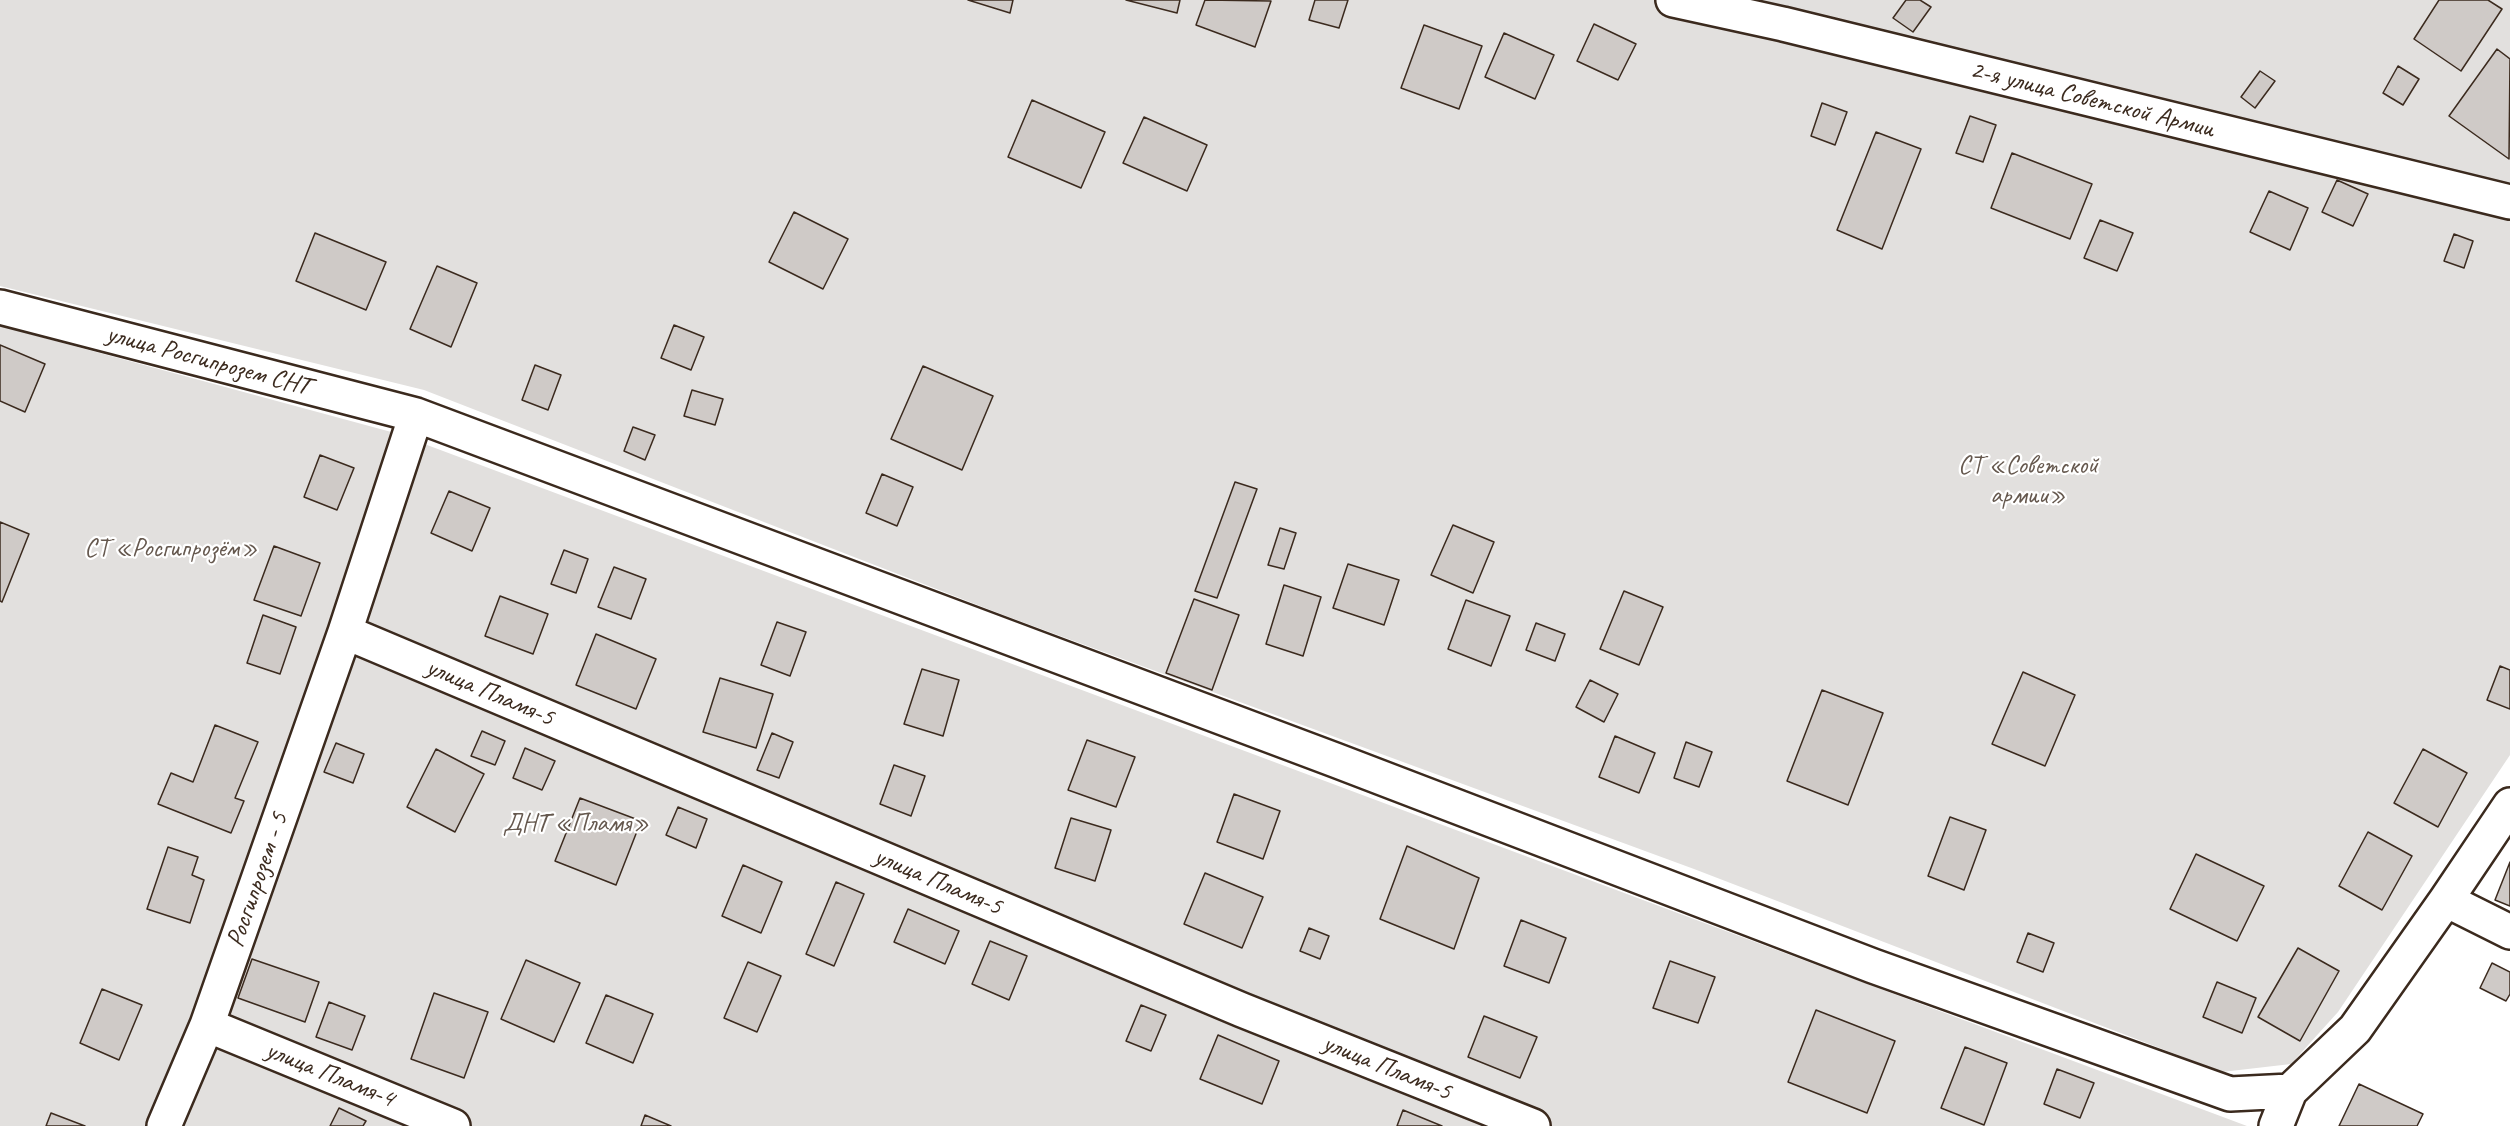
<!DOCTYPE html>
<html>
<head>
<meta charset="utf-8">
<style>
  body { margin:0 }
  canvas { display:block; background:#fff }
</style>
</head>
<body>
<canvas width="2510" height="1126"></canvas>
<script>
const ctx = document.querySelector('canvas').getContext('2d');
ctx.lineJoin = 'round';
function paint(path, color) {
  ctx.fillStyle = color;
  ctx.fill(path, 'evenodd');
}
function stroke(path, color, width, dash) {
  ctx.strokeStyle = color;
  ctx.lineWidth = width;
  ctx.lineCap = dash ? 'butt' : 'round';
  ctx.setLineDash(dash || []);
  ctx.stroke(path);
}
function label(font, color, halo, rows, align = 'center') {
  ctx.font = font + ' Caveat,sans-serif';
  ctx.lineWidth = 4.5;
  ctx.setLineDash([]);
  ctx.textBaseline = 'middle';
  ctx.strokeStyle = halo;
  ctx.fillStyle = color;
  for (const [text, x, y, turn = 0] of rows) {
    ctx.save();
    ctx.translate(x, y);
    ctx.rotate((+turn || 0) * Math.PI / 180);
    ctx.textAlign = isNaN(turn) ? turn : align;
    if (halo) ctx.strokeText(text, 0, 0);
    ctx.fillText(text, 0, 0);
    ctx.restore();
  }
}
const green = new Path2D(`
  M0,0H2510V755L2338,1012L2291,1064L2222,1072L1694,869L1006,616L424,390L0,286Z
  M0,326L395,433L2247,1126H0Z`);
const building = new Path2D(`
  M968,0H1013L1010,13Z
  M1126,0H1180L1177,13Z
  M1205,0L1271,1L1255,47L1196,25Z
  M1315,0H1348L1339,28L1309,20Z
  M1906,0H1920L1931,7L1913,32L1893,18Z
  M2439,0H2488L2502,9L2461,71L2414,39Z
  M1594,24L1636,44L1618,80L1577,61Z
  M1424,25L1482,46L1459,109L1401,88Z
  M1504,33L1554,55L1535,99L1485,77Z
  M2497,49L2510,59L2509,159L2449,116Z
  M2398,66L2419,79L2403,105L2383,93Z
  M2260,71L2275,81L2255,108L2241,97Z
  M1032,100L1105,132L1081,188L1008,157Z
  M1822,103L1847,112L1835,145L1811,136Z
  M1970,116L1996,125L1983,162L1956,153Z
  M1144,117L1207,145L1187,191L1123,163Z
  M1876,132L1921,149L1882,249L1837,230Z
  M2012,153L2092,184L2070,239L1991,208Z
  M2337,180L2368,194L2353,226L2322,212Z
  M2269,191L2308,208L2290,250L2250,232Z
  M794,212L848,239L823,289L769,262Z
  M2100,220L2133,233L2117,271L2084,258Z
  M315,233L386,262L366,310L296,281Z
  M2454,234L2473,241L2464,268L2444,261Z
  M437,266L477,283L451,347L410,329Z
  M674,325L704,337L691,370L661,358Z
  M0,345L45,364L25,412L0,401Z
  M535,365L561,375L548,410L522,400Z
  M923,366L993,396L962,470L891,439Z
  M692,390L723,399L715,425L684,416Z
  M633,427L655,435L645,460L624,451Z
  M320,455L354,468L337,510L304,497Z
  M882,474L913,487L897,526L866,513Z
  M1235,482L1257,489L1217,598L1195,591Z
  M449,491L490,508L472,551L431,533Z
  M0,522L29,534L2,602L0,601Z
  M1453,525L1494,542L1473,593L1431,575Z
  M1280,528L1296,533L1284,569L1268,565Z
  M274,546L320,563L301,616L254,600Z
  M564,550L588,559L576,593L551,584Z
  M1348,564L1399,580L1384,625L1333,608Z
  M614,567L646,579L631,619L598,607Z
  M1284,585L1321,597L1303,656L1266,644Z
  M1624,591L1663,607L1639,665L1600,649Z
  M500,596L548,614L533,654L485,636Z
  M1194,599L1239,615L1212,690L1166,673Z
  M1466,600L1510,616L1491,666L1448,649Z
  M263,615L296,627L280,674L247,663Z
  M777,622L806,632L790,676L761,665Z
  M1536,623L1565,634L1555,661L1526,650Z
  M596,634L656,659L636,709L576,685Z
  M2500,666L2510,670V709L2487,700Z
  M922,669L959,680L943,736L904,724Z
  M2023,672L2075,695L2045,766L1992,744Z
  M720,678L773,694L756,748L703,732Z
  M1590,680L1618,694L1604,722L1576,707Z
  M1822,690L1883,713L1848,805L1787,781Z
  M215,725L258,742L235,798L244,801L231,833L158,804L171,773L193,782Z
  M482,731L505,741L495,765L471,756Z
  M772,733L793,742L779,778L757,770Z
  M1615,736L1655,753L1639,793L1599,777Z
  M1087,740L1135,757L1116,807L1068,790Z
  M1686,742L1712,752L1699,787L1674,778Z
  M336,743L364,754L353,783L324,772Z
  M525,748L555,761L542,790L513,778Z
  M436,749L484,774L455,832L407,807Z
  M2423,749L2467,773L2438,827L2394,803Z
  M894,765L925,776L911,816L880,804Z
  M1234,794L1280,811L1263,859L1217,842Z
  M580,798L641,821L616,885L555,861Z
  M678,807L707,819L696,848L666,835Z
  M1950,817L1986,830L1964,890L1928,876Z
  M1071,818L1111,830L1095,881L1055,868Z
  M2368,832L2412,856L2382,910L2339,886Z
  M1407,846L1479,878L1454,949L1380,919Z
  M168,847L198,857L192,875L204,880L190,923L147,909Z
  M2196,854L2264,886L2237,941L2170,909Z
  M2510,862V906L2495,900Z
  M743,865L782,882L761,933L722,916Z
  M1205,873L1263,897L1242,948L1184,924Z
  M836,882L864,894L834,966L806,954Z
  M908,909L959,931L945,964L894,942Z
  M1521,920L1566,938L1549,983L1504,966Z
  M1309,928L1329,936L1320,959L1300,951Z
  M2028,933L2054,943L2043,972L2017,962Z
  M990,941L1027,956L1009,1000L972,984Z
  M2298,948L2339,971L2300,1041L2258,1017Z
  M252,959L319,982L305,1022L238,998Z
  M526,960L580,983L554,1042L501,1019Z
  M1670,961L1715,977L1698,1023L1653,1008Z
  M748,962L781,976L757,1032L724,1018Z
  M2492,963L2510,972V994L2506,1001L2480,988Z
  M2217,982L2256,998L2242,1033L2203,1017Z
  M102,989L142,1005L119,1060L80,1043Z
  M434,993L488,1012L464,1078L411,1059Z
  M606,995L653,1014L633,1063L586,1043Z
  M329,1002L365,1016L352,1050L316,1037Z
  M1141,1005L1166,1015L1151,1051L1126,1041Z
  M1816,1010L1895,1041L1867,1113L1788,1082Z
  M1484,1016L1537,1037L1520,1078L1468,1057Z
  M1218,1035L1279,1061L1262,1104L1200,1079Z
  M1965,1047L2007,1063L1984,1125L1941,1108Z
  M2057,1069L2094,1083L2080,1118L2044,1104Z
  M2359,1084L2423,1114L2417,1126H2339Z
  M339,1108L366,1121L363,1126H330Z
  M1403,1110L1442,1126H1397Z
  M51,1113L85,1126H46Z
  M645,1115L671,1126H641Z`);
const minor = new Path2D(`
  M1673,0L1783,24L2510,202
  M0,307L416,415L1335,760L1873,966L2230,1094L2290,1091
  M345,632L1242,1010L1533,1126
  M2446,900L2510,932
  M207,1025L453,1126
  M164,1126L207,1025L345,632L416,415
  M2276,1126L2290,1091L2355,1029L2446,900L2510,805`);
const streetNames = [
  ["2-я улица Советской Армии",2092,100,14],
  ["улица Росгипрозем СНТ",208,361,15],
  ["улица Пламя-5",490,693,23],
  ["Росгипрозем - 5",258,880,-71],
  ["улица Пламя-5",938,882,23],
  ["улица Пламя-5",1387,1068,22],
  ["улица Пламя-4",330,1075,22]
];
const parkNames = [
  ["СТ «Советской",2028,466],
  ["армии»",2028,496],
  ["СТ «Росгипрозём»",171,549],
  ["ДНТ «Пламя»",576,824]
];
paint(green, '#e2e0de');
paint(building, '#cfcac7');
stroke(building, '#3b2a1e', 1.5);
stroke(minor, '#3b2a1e', 38);
stroke(minor, '#fff', 33);
label('26px', '#3b2a1e', '#fff', streetNames);
label('26px', '#65584e', '#fff', parkNames);
</script>
</body>
</html>
